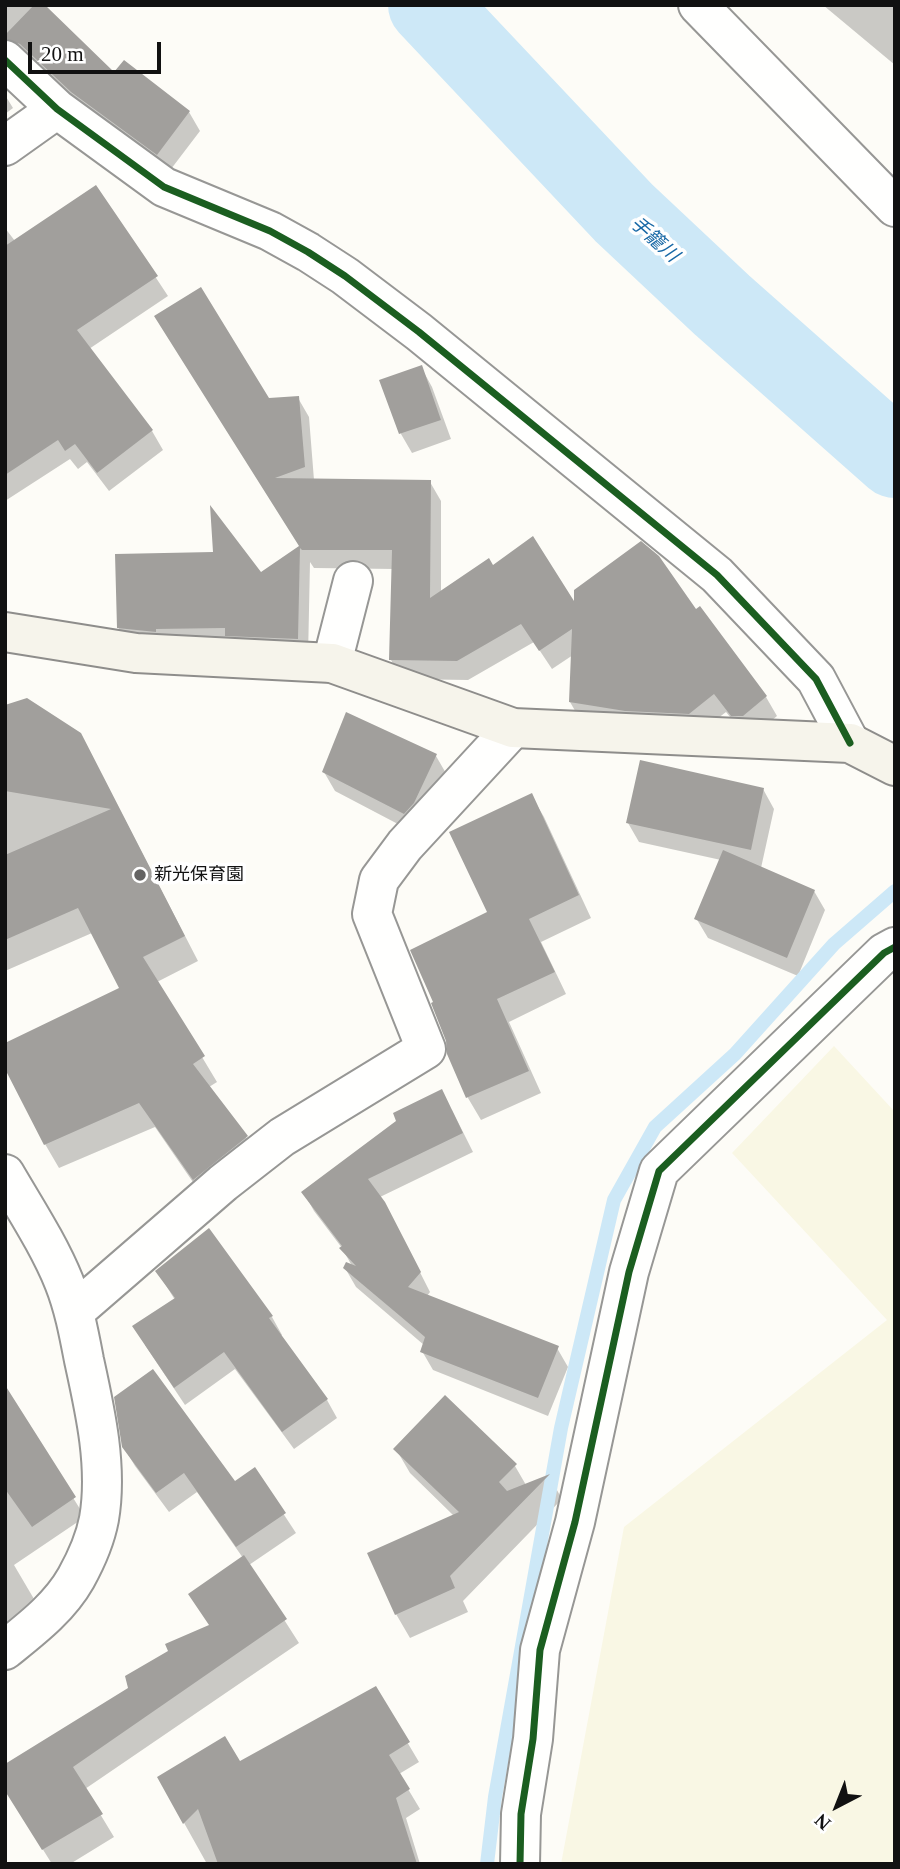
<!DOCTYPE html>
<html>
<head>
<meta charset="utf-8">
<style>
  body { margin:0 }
  #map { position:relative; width:900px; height:1869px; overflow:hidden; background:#fdfcf7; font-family:"Times New Roman",serif }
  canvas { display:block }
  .frame { position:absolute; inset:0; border:7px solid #111; pointer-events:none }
  .north { position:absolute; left:802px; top:1771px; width:70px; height:70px; -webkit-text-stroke:5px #fff; paint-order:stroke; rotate:222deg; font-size:19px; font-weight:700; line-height:28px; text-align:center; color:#111 }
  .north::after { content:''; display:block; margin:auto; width:24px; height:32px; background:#111; clip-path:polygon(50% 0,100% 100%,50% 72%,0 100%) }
  .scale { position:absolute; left:28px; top:42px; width:133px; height:32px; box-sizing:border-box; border:4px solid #111; border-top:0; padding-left:9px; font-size:21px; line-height:24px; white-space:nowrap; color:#111; -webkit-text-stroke:5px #fff; paint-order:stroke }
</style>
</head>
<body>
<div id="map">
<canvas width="900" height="1869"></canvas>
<div class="frame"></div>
<div class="north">N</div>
<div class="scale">20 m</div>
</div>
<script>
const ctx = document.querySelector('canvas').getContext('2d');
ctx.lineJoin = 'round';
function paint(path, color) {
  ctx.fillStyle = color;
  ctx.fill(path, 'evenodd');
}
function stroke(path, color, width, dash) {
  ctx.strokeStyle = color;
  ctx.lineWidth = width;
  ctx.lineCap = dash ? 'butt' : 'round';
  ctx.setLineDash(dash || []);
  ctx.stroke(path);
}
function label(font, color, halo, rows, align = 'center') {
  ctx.font = font + ' "Times New Roman","Noto Sans JP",serif';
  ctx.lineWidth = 7;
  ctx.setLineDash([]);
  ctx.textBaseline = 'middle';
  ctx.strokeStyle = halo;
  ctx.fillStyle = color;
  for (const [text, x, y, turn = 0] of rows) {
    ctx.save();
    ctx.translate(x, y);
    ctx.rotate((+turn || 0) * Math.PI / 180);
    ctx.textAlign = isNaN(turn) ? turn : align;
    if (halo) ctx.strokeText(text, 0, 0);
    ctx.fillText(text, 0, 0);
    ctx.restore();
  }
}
const farmland = new Path2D(`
  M834,1046L895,1112V1864H561L624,1527L887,1320L732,1153Z`);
const shadow = new Path2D(`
  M5,5H42L114,75L189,112L200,131L168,173L5,60Z
  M823,5H895V65Z
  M5,95L13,108L5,114Z
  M96,187L168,296L89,349L152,431L163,450L109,491L87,462L78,469L70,459L5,501V228L15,241Z
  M168,336L268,400L298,398L309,417L314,480L430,482L441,501V593L493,567L575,607L696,612L700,609L766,697L777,716L754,735L744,734L726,712L700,732L581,721L570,702L573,655L552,669L534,642L468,680L402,679L391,660L394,569L314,568L310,562L308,658L129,646L118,627L260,575L301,547Z
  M421,367L432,387L451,439L412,453L401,434L382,381Z
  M5,707L94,760L198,961L157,982L217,1082L209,1087L246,1137L260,1162L208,1204L155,1127L59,1168L45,1144L121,989L92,933L5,971Z
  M436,756L447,775L415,833L335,791L324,772Z
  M763,789L774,809L761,868L814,891L825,910L798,976L708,938L696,918L721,860L639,842L628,823Z
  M531,795L544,817L591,918L541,942L566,994L509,1022L541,1093L481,1120L468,1098L449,1054L489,913Z
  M452,1110L473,1152L380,1197L395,1223L430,1292L427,1296L557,1348L568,1367L548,1416L433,1370L422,1351L424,1345L356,1287L345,1268L352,1266L342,1248L314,1211L304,1193Z
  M208,1230L272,1317L282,1335L280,1336L327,1400L337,1418L294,1449L235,1369L185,1405L145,1345L175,1300L157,1271Z
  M5,1388L85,1517L14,1565L44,1616L5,1645Z
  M123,1446L234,1483L254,1469L296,1533L249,1565L299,1643L85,1789L114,1837L70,1864H52L5,1789L210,1626L243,1558L197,1492L169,1512L135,1466Z
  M396,1449L515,1466L526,1485L549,1476L562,1499L463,1601L468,1612L410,1638L396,1614L454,1516L410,1473Z
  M375,1688L419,1762L399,1774L420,1809L406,1818L420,1864H207L159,1778L239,1763Z`);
const stream = new Path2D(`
  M487,1864L495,1797L561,1428L614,1200L655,1127L735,1054L834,944L895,891`);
const river = new Path2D(`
  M428,5L624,213L722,305L895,458`);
const building = new Path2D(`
  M34,5H45L114,72L124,60L190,111L157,155L71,92L20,44L5,39V35Z
  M96,185L158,276L77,330L153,430L97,473L75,444L65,451L58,440L5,475V246Z
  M201,287L269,398L299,396L305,467L275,478L431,480L430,598L489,558L493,565L533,536L574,601V590L641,541L659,556L696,609L700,606L767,696L743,716H731L714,694L689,714L625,711L569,702L572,629L539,651L521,624L457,661L389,660L392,550H302L300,548L298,639L225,636V628L156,629V632L117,628L115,554L213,552L210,505L261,572L299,546L154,316Z
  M422,365L441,420L399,434L379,380Z
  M27,698L81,733L185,936L143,957L205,1056L193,1064L248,1136L193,1180L139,1103L44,1145L5,1069V1043L119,988L78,908L5,940V855L111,809L5,791V705Z
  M346,712L437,754L414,803L404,814L322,772Z
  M640,760L764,788L751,850L626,823Z
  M532,793L579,895L529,919L555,972L497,999L529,1071L466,1098L447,1054L446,1041L431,1003L433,1002L410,950L487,912L449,832Z
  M723,850L815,890L787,958L694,919Z
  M442,1089L463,1133L368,1179L385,1202L421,1272L408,1287L559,1346L538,1398L420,1352L425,1337L343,1268L346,1262L356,1266L339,1248L342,1246L301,1192L396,1121L393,1113Z
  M209,1228L273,1316L269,1318L328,1399L282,1432L224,1352L174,1388L132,1326L175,1298L155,1271Z
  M153,1369L235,1481L255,1467L286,1513L236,1547L184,1473L156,1493L122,1447L114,1397Z
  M5,1385L76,1497L32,1527L5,1489Z
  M445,1395L517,1464L499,1482L507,1491L550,1474L450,1576L455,1588L395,1615L367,1553L459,1512L393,1449Z
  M244,1555L287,1619L73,1767L103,1814L42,1850L5,1791V1764L128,1688L125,1676L168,1651L165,1644L209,1625L188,1594Z
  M376,1686L410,1742L389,1755L410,1789L396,1798L417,1864H218L198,1809L183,1824L157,1777L225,1736L240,1761Z`);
const street = new Path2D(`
  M698,5L895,207
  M5,60L57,109L164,187L270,231L308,252L345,276L419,332L717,575L816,679L850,743
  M5,146L57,109
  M332,663L353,581
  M5,1174C26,1210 49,1245 64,1282C74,1307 79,1334 84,1360C95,1410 108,1467 99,1519C95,1540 86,1560 76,1578C59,1608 31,1629 5,1650
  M74,1312L223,1183L282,1137L426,1049L372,914L379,880L405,845L513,728
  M520,1864L521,1814L533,1739L540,1650L575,1522L629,1272L659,1171L884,953L895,947`);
const secondary = new Path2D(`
  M5,632L136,653L332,663L513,728L850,743L895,766`);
const cycleway = new Path2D(`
  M5,60L57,109L164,187L270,231L308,252L345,276L419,332L717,575L816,679L850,743
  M520,1864L521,1814L533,1739L540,1650L575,1522L629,1272L659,1171L884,953L895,947`);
const markers = [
  [140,875,7,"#646362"]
];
const poiNames = [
  ["新光保育園",154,875]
];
const waterNames = [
  ["手籠川",654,240,42]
];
paint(farmland, '#f9f7e4');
paint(shadow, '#0003');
stroke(stream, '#cde8f7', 14);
stroke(river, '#cde8f7', 80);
paint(building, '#a19f9c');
stroke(street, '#979795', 42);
stroke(secondary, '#8e8d8b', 42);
stroke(street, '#fffffe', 38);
stroke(secondary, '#f6f4eb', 38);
stroke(cycleway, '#1b5e20', 7);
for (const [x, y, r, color] of markers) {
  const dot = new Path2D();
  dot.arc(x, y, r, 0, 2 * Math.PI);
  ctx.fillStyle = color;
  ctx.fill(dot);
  stroke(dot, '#fff', 2.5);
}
label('18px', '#111', '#fff', poiNames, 'left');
label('italic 19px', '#1768a6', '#fff', waterNames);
</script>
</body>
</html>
